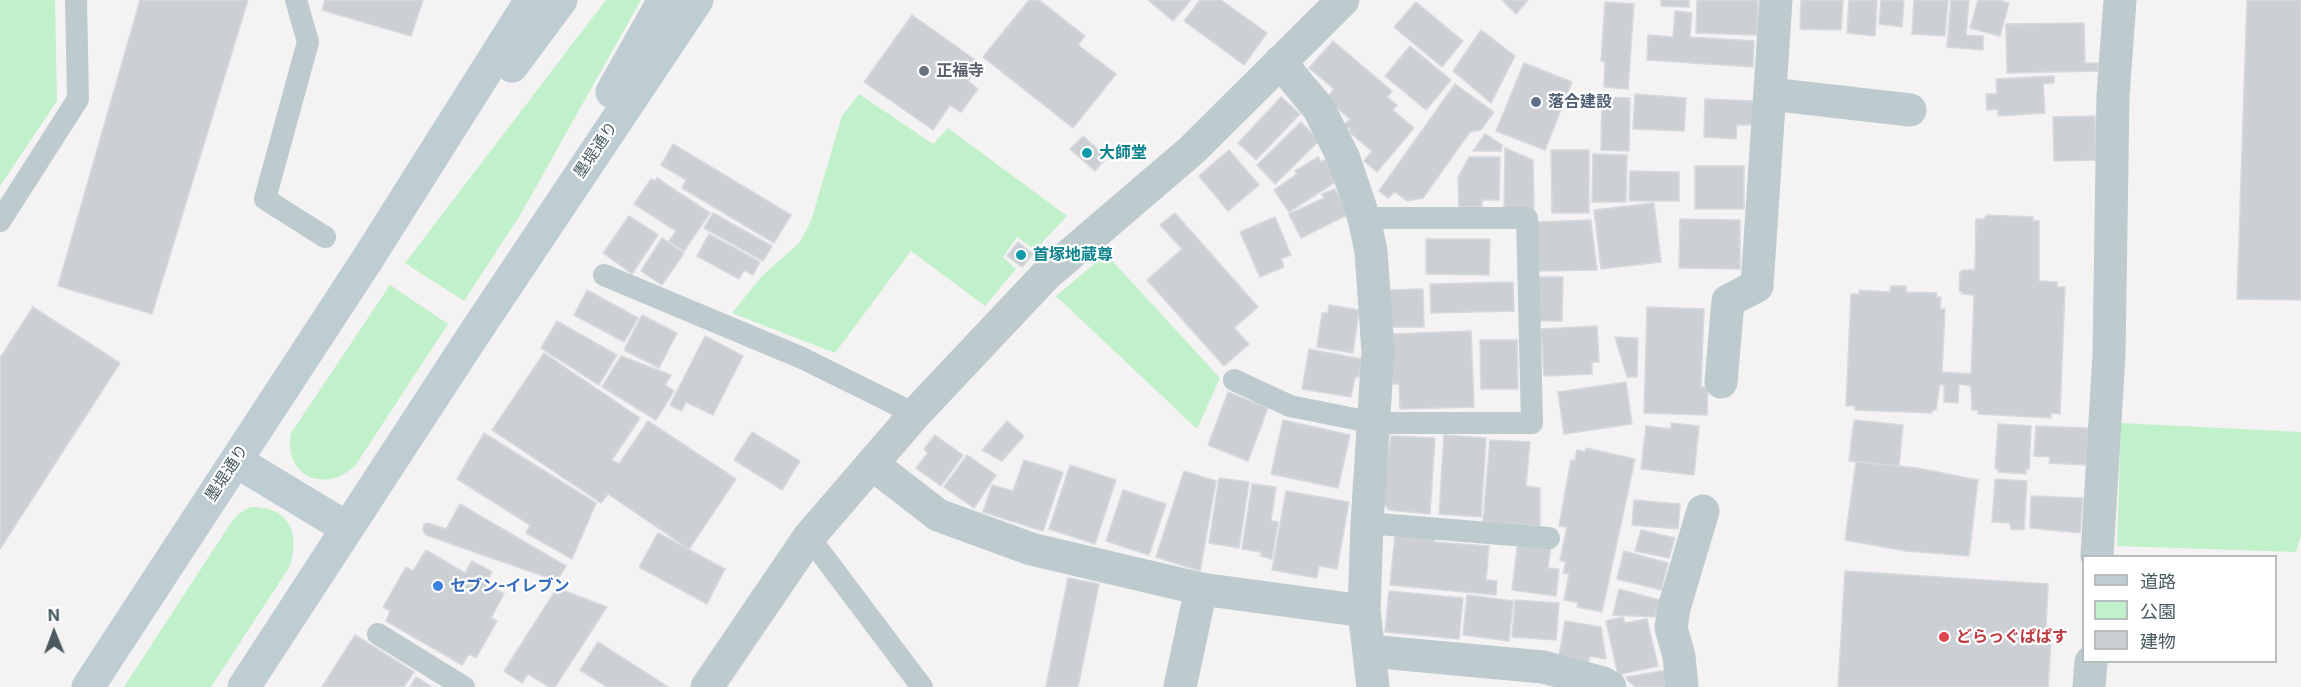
<!DOCTYPE html>
<html>
<head>
<meta charset="utf-8">
<style>
  body { margin:0 }
  #map { position:relative; width:2301px; height:687px; overflow:hidden; background:#f4f2f2; font-family:Inter,"Noto Sans JP",sans-serif }
  canvas { display:block }
  .legend { position:absolute; left:2082px; top:555px; width:195px; height:108px; box-sizing:border-box; background:#fff; border:2px solid #b6bdbf; margin:0; padding:8px 10px; list-style:none; font-size:18px; color:#495a60 }
  .legend li { display:flex; align-items:center; gap:12px; height:30px }
  .legend b { width:30px; border:2px solid #b6bdbf }
  .north { position:absolute; left:24px; top:603px; width:60px; height:60px; -webkit-text-stroke:4px #fff; paint-order:stroke; rotate:359deg; font-size:16px; font-weight:700; line-height:24px; text-align:center; color:#495a60 }
  .north::after { content:''; display:block; margin:auto; width:21px; height:27px; background:#495a60; clip-path:polygon(50% 0,100% 100%,50% 72%,0 100%) }
</style>
</head>
<body>
<div id="map">
<canvas width="2301" height="687"></canvas>
<ul class="legend">
<li><b style="height:8px;background:#beccd3"></b>道路</li>
<li><b style="height:16px;background:#c1f1ca"></b>公園</li>
<li><b style="height:16px;background:#ccd0d4"></b>建物</li>
</ul>
<div class="north">N</div>
</div>
<script>
const ctx = document.querySelector('canvas').getContext('2d');
ctx.lineJoin = 'round';
function paint(path, color) {
  ctx.fillStyle = color;
  ctx.fill(path, 'evenodd');
}
function stroke(path, color, width, dash) {
  ctx.strokeStyle = color;
  ctx.lineWidth = width;
  ctx.lineCap = dash ? 'butt' : 'round';
  ctx.setLineDash(dash || []);
  ctx.stroke(path);
}
function label(font, color, halo, rows, align = 'center') {
  ctx.font = font + ' Inter,"Noto Sans JP",sans-serif';
  ctx.lineWidth = 4.5;
  ctx.setLineDash([]);
  ctx.textBaseline = 'middle';
  ctx.strokeStyle = halo;
  ctx.fillStyle = color;
  for (const [text, x, y, turn = 0] of rows) {
    ctx.save();
    ctx.translate(x, y);
    ctx.rotate((+turn || 0) * Math.PI / 180);
    ctx.textAlign = isNaN(turn) ? turn : align;
    if (halo) ctx.strokeText(text, 0, 0);
    ctx.fillText(text, 0, 0);
    ctx.restore();
  }
}
const green = new Path2D(`
  M0,0H55L57,101L0,186Z
  M606,0H641L519,217L464,301L405,263Z
  M859,94L933,144L948,128L1067,216L1035,250L1017,237L1003,257L1016,269L985,306L911,251L835,353L732,313L762,276L800,242L811,221L842,116Z
  M1106,254L1220,378L1197,429L1056,296Z
  M390,285L448,324L355,466C324,494 283,476 291,433Z
  M2121,423L2301,432V535L2296,552L2117,546Z
  M251,507C290,507 300,533 290,566L211,687H124L232,521L241,512Z`);
const building = new Path2D(`
  M140,0H248L152,314L58,286Z
  M325,0H423L411,36L322,10Z
  M1029,0H1039L1085,36L1078,45L1116,74L1073,128L983,57Z
  M1148,0H1191L1173,21Z
  M1200,0H1221L1267,33L1244,65L1184,21Z
  M1502,0H1528L1516,14Z
  M1661,0H1689V7L1661,6Z
  M1697,0H1758L1757,35L1696,33Z
  M1801,0H1843L1841,30L1800,29Z
  M1849,0H1877L1875,36L1847,33Z
  M1881,0H1904L1902,27L1879,24Z
  M1914,0H1948L1945,36L1912,34Z
  M1951,0H1969L1966,35L1983,36V50L1947,47Z
  M1978,0H1999L2009,3L2000,36L1970,28Z
  M2247,0H2301V300L2237,299Z
  M1416,2L1463,41L1442,67L1394,27Z
  M1605,2L1634,4L1628,89L1604,87L1605,62L1601,61Z
  M1675,11L1692,13L1690,37L1754,41L1753,67L1647,60L1648,35L1673,37Z
  M912,15L981,64L968,81L978,89L961,112L950,105L933,130L864,82Z
  M2084,23L2085,63H2098V71L2007,73L2006,24Z
  M1481,30L1515,56L1491,103L1453,71Z
  M1333,41L1392,91L1387,97L1397,105L1393,110L1414,128L1377,172L1364,161L1372,151L1349,132L1351,130L1344,125L1350,119L1326,99L1334,89L1309,68Z
  M1410,46L1451,80L1426,110L1385,76Z
  M1524,63L1572,82L1545,150L1496,131Z
  M2054,76V83L2043,84L2045,113L1998,116V109L1987,110L1986,94H1997L1996,79Z
  M1455,84L1494,112L1481,130L1470,132L1423,198L1407,201L1395,192L1388,198L1379,191Z
  M1635,94L1686,98L1684,131L1633,129Z
  M1281,97L1300,114L1256,160L1238,143Z
  M1602,97L1630,98L1629,151L1601,150Z
  M1705,99L1753,101L1752,125H1737L1736,139L1704,137Z
  M2095,116L2096,160L2054,161L2053,117Z
  M1301,122L1319,141L1275,184L1257,165Z
  M1485,134L1502,145L1501,151H1473Z
  M1083,136L1107,157L1095,171L1070,149Z
  M673,144L791,215L774,243L682,188L686,180L661,165Z
  M1505,148L1533,160L1534,208L1504,209Z
  M1229,150L1259,185L1228,211L1199,176Z
  M1551,150H1589V213H1552Z
  M1593,154L1627,155L1626,202H1592Z
  M1318,157L1321,162L1328,158L1340,179L1289,212L1274,190L1297,174L1295,171Z
  M1469,157H1500L1499,200H1482V207H1459L1458,177Z
  M1695,166H1744V209H1695Z
  M1630,171L1679,172V201H1629Z
  M657,178L710,213L684,251L669,241L676,231L634,204L651,179L655,181Z
  M1335,189L1347,215L1301,238L1289,214L1324,198L1322,194Z
  M1654,203L1661,262L1601,269L1594,210Z
  M713,213L772,246L763,261L704,228Z
  M1175,213L1258,307L1234,328L1249,344L1224,366L1147,280L1182,249L1160,225Z
  M1986,215L2033,217V221H2039V281L2057,282V287H2065L2060,414L2051,413V418L1978,414V410H1972L1971,386L1959,384L1958,403L1944,402V385L1940,384L1936,410H1932V413L1855,410V406H1846L1851,294H1860L1859,290L1890,292L1891,286H1906V292L1937,293L1936,297H1941L1940,309H1945L1942,372L1971,374L1974,295L1963,294L1959,290L1960,272L1964,270H1975L1976,219H1985Z
  M629,216L658,235L632,274L603,253Z
  M1275,217L1291,255L1281,259L1284,267L1260,277L1240,232Z
  M1680,219L1740,220V269L1679,268Z
  M1591,220L1597,270L1537,271L1536,222Z
  M709,234L760,262L753,275L744,270L739,279L697,256Z
  M662,238L684,253L662,285L641,271Z
  M1426,239H1490L1489,275L1426,274Z
  M1018,242L1033,254L1022,267L1007,256Z
  M1538,277H1563L1562,321H1537Z
  M1513,282L1514,311L1431,313L1430,284Z
  M1423,289L1424,327H1389V290Z
  M587,290L638,318L624,342L574,315Z
  M1329,305L1359,310L1353,353L1317,347L1322,313H1328Z
  M33,307L120,363L0,549V358Z
  M1647,307L1704,309L1701,387H1708L1707,415L1644,413Z
  M642,315L677,333L659,368L624,350Z
  M557,321L617,355L599,385L541,348Z
  M1597,326L1599,362H1592V374L1544,376L1541,329Z
  M1471,331L1474,407L1400,409L1399,384H1393L1392,334Z
  M705,336L743,356L713,415L686,402L682,411L670,405Z
  M1615,337L1638,338L1637,377H1627Z
  M1480,340H1517L1518,389H1481Z
  M1309,349L1362,359L1359,377H1355L1351,397L1302,389Z
  M544,353L640,418L612,460L619,464L648,421L736,479L689,549L608,494L601,503L492,430Z
  M621,356L671,375L665,385L674,391L656,420L602,387Z
  M1626,382L1632,424L1564,434L1558,392Z
  M1228,392L1268,408L1248,461L1208,445Z
  M1283,420L1350,435L1338,488L1271,474Z
  M1854,420L1903,425L1899,466L1849,461Z
  M1007,421L1024,436L1002,461L982,450Z
  M1671,423L1699,426L1694,475L1641,469L1646,426L1671,429Z
  M1998,424L2031,426L2029,470L2026,469V474L1998,472V469H1995Z
  M2036,426L2088,428L2086,465L2049,463L2050,457L2034,456Z
  M752,432L800,461L782,490L734,460Z
  M484,433L596,503L572,559L526,533L530,525L457,479Z
  M935,435L963,455L941,486L916,468L928,453L924,449Z
  M1444,435L1486,438L1481,517L1439,514Z
  M1391,436L1435,438L1430,514L1389,510L1382,501Z
  M1490,440L1530,442L1526,486L1540,488V526L1483,522Z
  M1586,448L1635,459L1602,612L1577,607L1578,603L1564,600L1569,574L1563,573L1566,562L1560,560L1567,527L1559,526L1571,460L1575,461L1577,450L1585,452Z
  M967,455L996,475L974,508L944,487Z
  M1024,460L1063,472L1043,531L983,512L992,485L1013,491Z
  M1856,462L1917,468L1978,480L1969,556L1906,551L1845,540Z
  M1070,465L1116,480L1095,544L1049,529Z
  M1184,471L1216,481L1200,571L1156,557Z
  M1219,478L1249,482L1239,548L1209,543Z
  M1995,479L2027,481L2024,530L2011,529L2010,523L1992,522Z
  M1252,484L1276,487L1271,521L1278,522L1272,559L1261,556V552L1242,549Z
  M1123,490L1166,504L1149,555L1106,541Z
  M1286,491L1349,502L1337,569L1319,566L1317,578L1272,570Z
  M2031,496L2083,498L2080,533L2030,528Z
  M1634,500L1680,504L1678,529L1632,525Z
  M460,504L566,566L557,581L426,535L423,531L424,524L428,523L446,529Z
  M1641,530L1675,538L1669,558L1635,551Z
  M658,533L725,569L707,604L639,567Z
  M1395,534L1435,538L1434,542L1489,546L1486,580L1497,581L1496,595L1390,585Z
  M1518,541L1551,545L1548,568L1559,569L1556,596L1512,590Z
  M426,550L465,573L472,561L492,572L486,583L504,594L491,618L497,621L476,658L469,654L462,665L386,621L390,611L383,607L406,567L413,571Z
  M1624,551L1668,563L1661,590L1617,579Z
  M1845,571L2048,584L2046,627H2052L2048,687H1838Z
  M1068,578L1099,584L1078,687H1046Z
  M557,588L607,607L555,687H549L528,674L522,683L504,671Z
  M1619,589L1660,600L1655,617L1613,615Z
  M1389,591L1463,598L1459,639L1385,632Z
  M1467,595L1513,601L1509,641L1463,635Z
  M1515,600L1559,603L1556,640L1512,637Z
  M1623,617L1625,623L1647,619L1658,666L1618,675L1606,621Z
  M1565,621L1601,627L1606,659L1590,656L1588,662L1559,656Z
  M355,635L414,672L404,687H322Z
  M598,642L668,687H607L580,670Z
  M1668,670L1671,687H1636L1628,681L1626,677Z
  M416,677L432,687H410Z`);
const service = new Path2D(`
  M296,0L308,42L265,199L325,237
  M0,221L78,99L76,0
  M604,275L802,358L915,414
  M1234,380L1290,406L1375,423H1532L1527,218H1364
  M1367,523L1549,538
  M809,537L922,687
  M378,634L464,687`);
const minor = new Path2D(`
  M1280,62L1319,109L1344,159L1364,218L1371,251L1378,352L1367,523L1364,611L1373,687
  M1770,94L1910,110
  M1721,382L1728,301L1757,286L1776,0
  M872,464L938,515L1031,549L1201,589L1364,611
  M2097,556L2109,354L2113,96L2120,0
  M1369,651L1543,667L1603,683L1610,687
  M1180,687L1201,589
  M1682,687L1679,656L1671,628L1674,608L1703,511
  M2089,687L2091,662`);
const tertiary = new Path2D(`
  M707,687L809,537L915,414L1046,275L1192,150L1343,0`);
const secondary = new Path2D(`
  M512,66L561,0
  M612,92L664,0
  M236,461L347,528
  M88,687L367,260L531,0
  M244,687L476,331L697,0`);
const markers = [
  [924,71,6,"#6b7280"],
  [1536,102,6,"#5c6f8a"],
  [1087,153,6,"#0f9aa8"],
  [1021,255,6,"#0f9aa8"],
  [438,586,6,"#3f7fe0"],
  [1944,637,6,"#e0444e"]
];
const worshipNames = [
  ["正福寺",936,71]
];
const serviceNames = [
  ["落合建設",1548,102]
];
const streetNames = [
  ["墨堤通り",596,150,-56],
  ["墨堤通り",227,473,-57]
];
const cultureNames = [
  ["大師堂",1099,153],
  ["首塚地蔵尊",1033,255]
];
const shopNames = [
  ["セブン-イレブン",450,586]
];
const healthNames = [
  ["どらっぐぱぱす",1956,637]
];
paint(green, '#c1f1ca');
paint(building, '#ccd0d4');
stroke(building, '#d6d9dd', 1.5);
stroke(service, '#bdcace', 22);
stroke(minor, '#bdcace', 33);
stroke(tertiary, '#bdcace', 33);
stroke(secondary, '#beccd3', 33);
for (const [x, y, r, color] of markers) {
  const dot = new Path2D();
  dot.arc(x, y, r, 0, 2 * Math.PI);
  ctx.fillStyle = color;
  ctx.fill(dot);
  stroke(dot, '#fff', 2);
}
label('bold 16px', '#5b616d', '#fff', worshipNames, 'left');
label('bold 16px', '#4e5e75', '#fff', serviceNames, 'left');
label('16px', '#495a60', '#fff', streetNames);
label('bold 16px', '#0d838f', '#fff', cultureNames, 'left');
label('bold 16px', '#366cbe', '#fff', shopNames, 'left');
label('bold 16px', '#be3a42', '#fff', healthNames, 'left');
</script>
</body>
</html>
